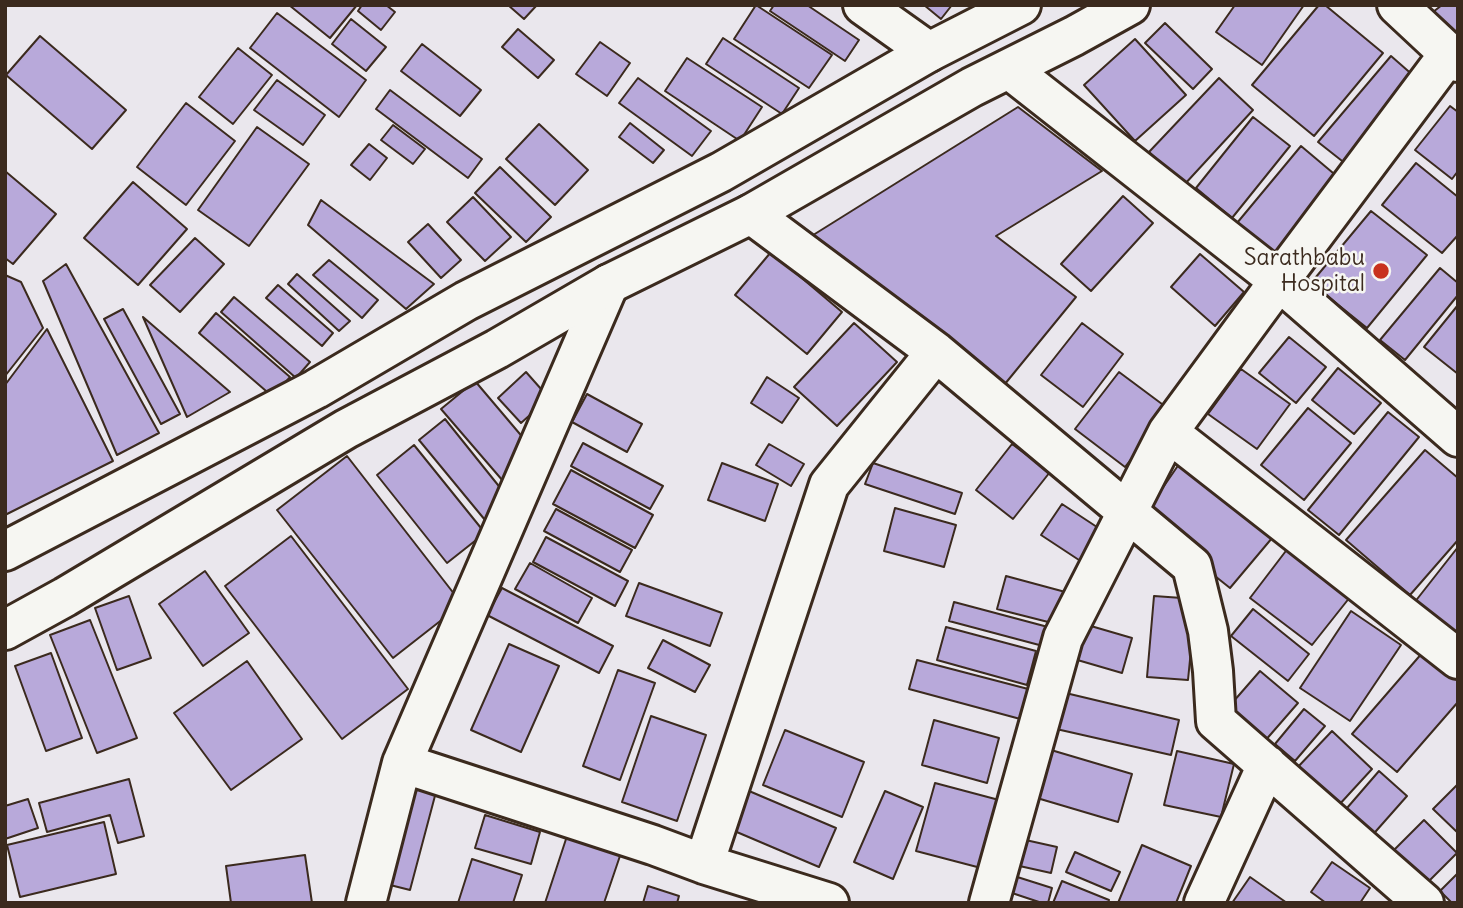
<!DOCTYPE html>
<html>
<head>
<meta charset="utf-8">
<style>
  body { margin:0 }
  #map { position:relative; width:1463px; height:908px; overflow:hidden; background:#eae7ed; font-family:Delius,sans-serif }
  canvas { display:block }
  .frame { position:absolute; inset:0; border:7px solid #3b2a1e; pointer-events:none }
</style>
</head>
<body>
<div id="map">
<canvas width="1463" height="908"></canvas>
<div class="frame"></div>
</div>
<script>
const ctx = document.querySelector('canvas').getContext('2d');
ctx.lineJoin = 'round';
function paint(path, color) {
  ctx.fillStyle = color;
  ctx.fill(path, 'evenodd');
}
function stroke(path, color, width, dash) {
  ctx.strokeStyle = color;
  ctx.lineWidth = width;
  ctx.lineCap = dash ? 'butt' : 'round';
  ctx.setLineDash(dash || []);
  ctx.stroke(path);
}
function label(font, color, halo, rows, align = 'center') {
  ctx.font = font + ' Delius,sans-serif';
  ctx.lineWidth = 5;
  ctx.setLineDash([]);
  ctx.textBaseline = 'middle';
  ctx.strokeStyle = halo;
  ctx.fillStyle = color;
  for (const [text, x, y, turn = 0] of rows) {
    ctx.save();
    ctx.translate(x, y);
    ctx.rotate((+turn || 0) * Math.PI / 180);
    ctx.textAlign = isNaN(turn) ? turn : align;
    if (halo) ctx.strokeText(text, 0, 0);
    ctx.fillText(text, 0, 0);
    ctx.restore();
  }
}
const building = new Path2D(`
  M289,5H357L330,38Z
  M362,5H386L395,12L381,30L358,11Z
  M508,5H537L524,19Z
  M756,5L832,55L809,88L734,39Z
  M774,5H807L859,40L845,61L770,11Z
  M924,5H952L941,19Z
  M1235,5H1304L1262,65L1216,32Z
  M1319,5H1325L1383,53L1314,136L1252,85Z
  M1442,5H1458V41L1454,44L1433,12Z
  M277,13L366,80L339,117L250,48Z
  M351,19L386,47L366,71L332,44Z
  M1165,23L1212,69L1193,89L1145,43Z
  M518,29L554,60L538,78L502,47Z
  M40,36L126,110L92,149L6,75Z
  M723,38L799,88L782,114L706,64Z
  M1135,39L1186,95L1135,141L1084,85Z
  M600,42L630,63L607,96L576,74Z
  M422,44L481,90L460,116L401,71Z
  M238,48L272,75L233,124L199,97Z
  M1391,56L1423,84L1351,168L1318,142Z
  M687,58L762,107L740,141L665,91Z
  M638,78L711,131L692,156L619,103Z
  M1219,78L1253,110L1184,185L1149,152Z
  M277,80L325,115L303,145L254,110Z
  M390,90L482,159L468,178L376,109Z
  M186,103L235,141L186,205L137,167Z
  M1450,106L1458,112V171L1452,179L1415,150Z
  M1018,107L1102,171L996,236L1076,297L1000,390L810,237Z
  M1253,117L1290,146L1232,218L1196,188Z
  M630,123L664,150L653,163L619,137Z
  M539,124L588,170L555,205L506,159Z
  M393,125L425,149L413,164L381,140Z
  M257,127L309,164L249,246L198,210Z
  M369,144L387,158L370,180L351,165Z
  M1301,146L1339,178L1274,255L1237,223Z
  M1416,163L1458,197V235L1442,253L1382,205Z
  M500,167L551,217L526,242L475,193Z
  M5,171L56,214L13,264L5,258Z
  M133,182L187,229L138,285L84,238Z
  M1123,196L1153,223L1091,291L1061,264Z
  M473,197L511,237L485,261L447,222Z
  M321,200L434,284L406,309L308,225Z
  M1371,211L1427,255L1367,328L1311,283Z
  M428,224L461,260L441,278L408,242Z
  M195,238L224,264L180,312L150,285Z
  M771,252L842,312L807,354L735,295Z
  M1200,254L1244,292L1215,326L1171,287Z
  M329,260L378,300L362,318L313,275Z
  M66,264L159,433L117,455L43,281Z
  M1440,268L1458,283V295L1405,360L1380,340Z
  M297,274L350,321L339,331L288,284Z
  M5,275L21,282L43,328L5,376Z
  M278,285L333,333L322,346L266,298Z
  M234,297L310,362L296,378L221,312Z
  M1458,305V374L1424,347Z
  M123,309L180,414L161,424L104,319Z
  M216,313L290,377L273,397L199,333Z
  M143,317L230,392L187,417Z
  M854,323L897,362L837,426L794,387Z
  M1082,323L1123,354L1083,407L1041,375Z
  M47,329L113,461L5,515V385Z
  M1289,337L1326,367L1296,403L1259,373Z
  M1338,368L1381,403L1354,434L1312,400Z
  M1241,369L1290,404L1257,449L1208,414Z
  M526,372L549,398L521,423L498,398Z
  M1119,372L1170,410L1125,467L1075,429Z
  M767,377L799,398L782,423L751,403Z
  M475,381L536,453L503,481L441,409Z
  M587,394L642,424L627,452L572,422Z
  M1308,408L1351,443L1304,500L1261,465Z
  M1388,412L1419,437L1339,535L1308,510Z
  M445,419L510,500L485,520L419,440Z
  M583,443L663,486L650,509L571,466Z
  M769,444L804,464L791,486L756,465Z
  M1012,444L1050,472L1013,519L976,490Z
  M414,445L485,533L447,563L377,475Z
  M1425,450L1458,478V540L1410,595L1346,540Z
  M1188,451L1283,525L1230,588L1142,518Z
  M347,456L462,604L393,658L277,510Z
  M722,463L778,484L765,521L708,500Z
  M873,463L962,493L955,514L865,484Z
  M571,470L653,515L635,548L553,504Z
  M1062,504L1103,531L1082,562L1041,535Z
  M895,508L956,525L944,567L884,551Z
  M556,509L632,550L620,572L544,531Z
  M291,536L408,689L342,739L225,586Z
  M546,537L628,581L615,606L533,562Z
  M1295,539L1358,587L1312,645L1250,598Z
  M1458,547V631L1455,634L1414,603Z
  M530,563L592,598L578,623L515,589Z
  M205,571L249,633L203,666L159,604Z
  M1006,576L1069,593L1060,625L997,609Z
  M639,583L722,613L710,646L626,616Z
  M502,588L613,646L599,673L487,615Z
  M129,596L151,658L117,670L95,608Z
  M1154,596L1196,599L1188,680L1147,677Z
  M954,602L1063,631L1058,650L949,621Z
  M1253,609L1309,654L1288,681L1231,636Z
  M1351,611L1401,645L1350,721L1300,688Z
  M90,620L137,738L97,753L50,635Z
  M1084,624L1132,638L1122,673L1074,659Z
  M946,627L1036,651L1027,685L937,660Z
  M663,640L710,665L695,692L648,668Z
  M509,644L559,666L521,752L471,730Z
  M1423,652L1458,681V702L1397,772L1352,734Z
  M51,653L82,738L46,751L15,666Z
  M917,660L1032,690L1024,720L909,689Z
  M247,661L302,739L231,790L174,713Z
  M618,670L655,683L620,780L583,766Z
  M1260,671L1298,703L1264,742L1226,710Z
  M1053,690L1179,720L1171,755L1043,726Z
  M1304,709L1325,726L1295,761L1275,744Z
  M651,716L706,735L677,821L622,802Z
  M934,720L999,738L987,783L922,765Z
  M785,730L864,762L842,817L763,785Z
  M1332,731L1372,769L1338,806L1296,769Z
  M1051,750L1132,774L1118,822L1037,798Z
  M1177,751L1234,764L1221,817L1164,805Z
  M1379,771L1407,796L1369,839L1341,815Z
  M129,779L144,836L118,843L110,815L47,832L39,803Z
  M401,782L436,792L410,890L374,881Z
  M935,783L999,800L981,868L916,851Z
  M1458,784V833L1433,809Z
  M742,788L836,828L819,867L725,827Z
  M885,791L923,807L893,879L854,862Z
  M28,799L38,828L5,839V806Z
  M485,815L540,832L531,864L475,848Z
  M1424,820L1457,853L1426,884L1393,851Z
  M104,822L116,874L20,897L7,845Z
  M568,833L622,850L604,903H545Z
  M1012,837L1057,847L1051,873L1006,863Z
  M1142,845L1191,866L1176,903H1118Z
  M1075,852L1120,872L1111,891L1066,872Z
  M305,855L312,903H231L226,866Z
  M472,859L522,875L513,903H458Z
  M1332,862L1370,888L1360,903H1326L1311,892Z
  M1458,873V903H1452L1440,891Z
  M1011,875L1052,888L1048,903H1042L1006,891Z
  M1250,877L1287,903H1232Z
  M1062,881L1109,900L1108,903H1053Z
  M648,886L679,896L677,903H643Z`);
const minor = new Path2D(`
  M863,5L929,52
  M1397,5L1458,62
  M1449,54L1279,281L1458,437
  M751,214L936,352L1192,566L1208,631L1213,671L1216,721L1424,903
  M609,284L402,763L653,845L704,864L829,903
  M1168,432L1458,659
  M704,864L829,485L936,352
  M366,903L402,763
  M989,903L1063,638L1168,432L1279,281L1009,69
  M1204,903L1267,765`);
const secondary = new Path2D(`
  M5,551L316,389L466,301L721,172L929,52L1021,5
  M5,630L65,597L346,429L497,349L609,284L751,214L972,87L1074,36L1130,5`);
const markers = [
  [1381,271,9,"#c8321e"]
];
const poiNames = [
  ["Sarathbabu",1365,258],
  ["Hospital",1365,284]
];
paint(building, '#b8a9da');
stroke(building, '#3b2a1e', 2);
stroke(minor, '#3b2a1e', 44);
stroke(secondary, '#3b2a1e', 44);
stroke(minor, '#f6f6f2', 38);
stroke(secondary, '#f6f6f2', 38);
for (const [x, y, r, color] of markers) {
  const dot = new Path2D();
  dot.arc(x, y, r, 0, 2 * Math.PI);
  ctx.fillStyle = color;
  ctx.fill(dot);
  stroke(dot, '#f6f6f2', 2.5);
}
label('23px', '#3b2a1e', '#f6f6f2', poiNames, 'right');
</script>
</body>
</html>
